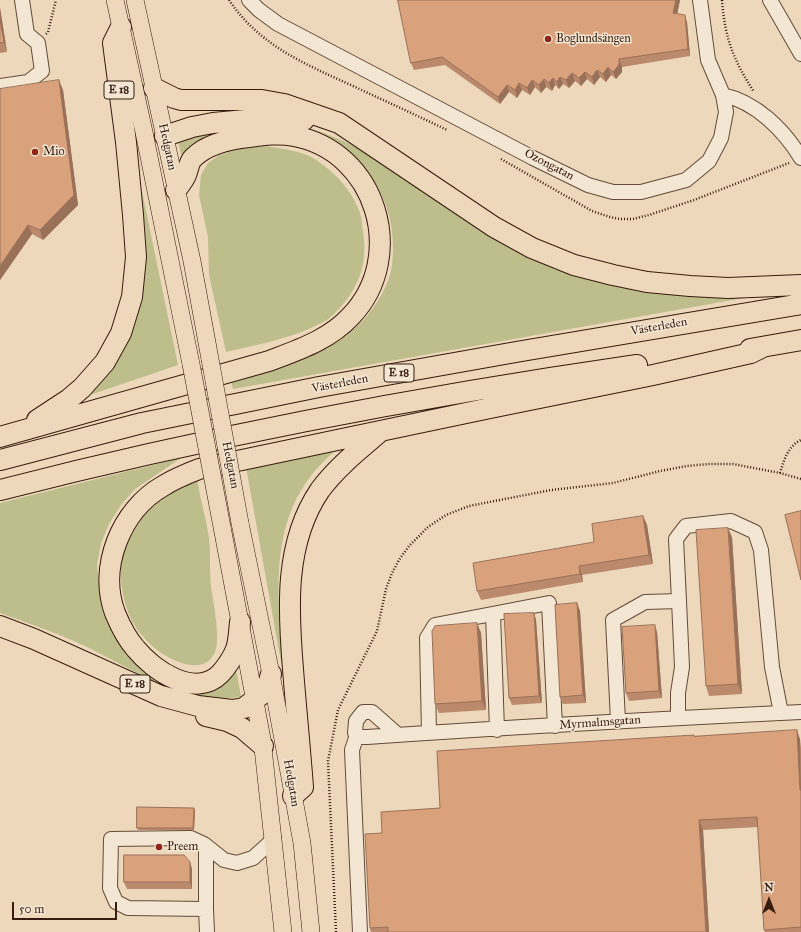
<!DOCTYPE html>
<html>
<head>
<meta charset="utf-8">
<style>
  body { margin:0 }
  #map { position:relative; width:801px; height:932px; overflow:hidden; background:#edd8bb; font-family:"IM FELL Great Primer",serif }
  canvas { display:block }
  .north { position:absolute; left:749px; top:880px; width:40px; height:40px; -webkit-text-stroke:3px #f3e6d3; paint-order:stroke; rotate:0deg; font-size:11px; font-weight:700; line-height:16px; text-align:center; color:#381c0f }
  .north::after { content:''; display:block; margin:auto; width:14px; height:18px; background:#381c0f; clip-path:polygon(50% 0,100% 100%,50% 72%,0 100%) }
  .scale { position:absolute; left:12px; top:902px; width:105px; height:18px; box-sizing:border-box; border:2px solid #381c0f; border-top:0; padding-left:5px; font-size:12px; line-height:14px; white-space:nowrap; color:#381c0f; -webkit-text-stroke:3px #f3e6d3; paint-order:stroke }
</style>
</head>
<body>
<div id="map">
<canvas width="801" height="932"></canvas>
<div class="north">N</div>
<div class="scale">50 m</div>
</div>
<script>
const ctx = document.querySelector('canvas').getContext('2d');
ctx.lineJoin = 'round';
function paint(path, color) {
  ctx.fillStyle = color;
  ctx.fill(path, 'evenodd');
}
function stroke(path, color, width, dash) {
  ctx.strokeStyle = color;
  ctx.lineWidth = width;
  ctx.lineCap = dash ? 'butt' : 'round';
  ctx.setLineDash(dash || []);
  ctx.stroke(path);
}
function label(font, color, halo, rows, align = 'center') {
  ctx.font = font + ' "IM FELL Great Primer",serif';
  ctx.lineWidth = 3;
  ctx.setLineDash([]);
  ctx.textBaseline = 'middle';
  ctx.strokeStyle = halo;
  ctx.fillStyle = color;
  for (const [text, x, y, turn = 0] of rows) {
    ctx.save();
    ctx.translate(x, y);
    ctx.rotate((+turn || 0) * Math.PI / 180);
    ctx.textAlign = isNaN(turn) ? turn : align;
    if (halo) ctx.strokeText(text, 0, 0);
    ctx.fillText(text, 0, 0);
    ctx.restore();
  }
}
const green = new Path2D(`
  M128,124L178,365L81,398L135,306Z
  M297,125L312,129L339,139L370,154L511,244L755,296L233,389L230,378C261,370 310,361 336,343C361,327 381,303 390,275C392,267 393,257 393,248C393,209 378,177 347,153L218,133C203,138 193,148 182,158L177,138L197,131Z
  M266,146C282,149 299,150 313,158C334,171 352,190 360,213C362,219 362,225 363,231C364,239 365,248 364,255C363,280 346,305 327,320C322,323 316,325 311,328C284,340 255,345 226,352L209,275L208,237L199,195L201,175L208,163L220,155L238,149Z
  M340,447C258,510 279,606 287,695L246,467Z
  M181,458L135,489L121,505L109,524L101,543L97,565L101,598L161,681L236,669L241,697C185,706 133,669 85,646C57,633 28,623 0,613V503Z
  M197,479C200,498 206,518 209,538C211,554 209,570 211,586C213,602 221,639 215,652C203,680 162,657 148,642C140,634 132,623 128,612C119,587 118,564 128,539C135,524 146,509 159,499C170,491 185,485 197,479Z`);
const path = new Path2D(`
  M229,0C260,46 305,64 353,86C385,101 416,115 447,130
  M722,0C725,39 733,59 754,92
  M46,34L48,32L56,0
  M501,159L592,211L610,217L620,219H633L649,215L694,200L789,163
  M780,473C784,460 788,446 801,440
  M336,932L328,761L338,710L377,631L386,589L392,573L399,560L409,546L428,527L446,515L469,506L551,490L613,483L660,471L687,466L708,464H733L780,473L801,479`);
const minor = new Path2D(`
  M249,0L259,10L278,24L533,158L588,185L613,192H641L686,180L709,161L721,138L726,112L723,95L708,60L700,0
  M770,0L801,54
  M0,86L28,82L42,71L38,43L27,34L22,0
  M723,95C756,102 784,130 801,158
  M679,601L676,539L686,526L731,521L755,532L761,550L772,667L781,713
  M493,614L497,730
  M618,721L613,620L645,602L679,601L682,667L678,693V718
  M429,733L427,638L435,625L549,603L555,726
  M357,735L352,750L360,932
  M398,735L372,712H363L356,721L355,733L360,737H367C512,727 656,719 801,712
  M206,846V909L128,908L116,902L110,888L111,839L191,838L204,844L224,860L237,863L253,858L274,839
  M206,909L207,932`);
const major = new Path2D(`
  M115,0L144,132L191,364
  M135,0L192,261L210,359
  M240,523L271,674L302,843L311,932
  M222,527L262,739L283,932`);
const highway = new Path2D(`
  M154,88L174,98L181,100H262L284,104L339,123L494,227L532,248L574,265L613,275L647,282L690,286L728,288L801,285
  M165,136L192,127L213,123L278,117L304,120
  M750,349L801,340
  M37,420L69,399L82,388L105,362L121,333L132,297L136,257L133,215L126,142L113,43L121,27
  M0,437L269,361C298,350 329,340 351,316C408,256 376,151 294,136C279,133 264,135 249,137C230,139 207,144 193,158C189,162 188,170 186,175C184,180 180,185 176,190
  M0,460L142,423L319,387L516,352L801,304
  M0,490C210,436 422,396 637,365
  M240,622C239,630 239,641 236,649C233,657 226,668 220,674C195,699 153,670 136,649C127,639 120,625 115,613C98,567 121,510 163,486C174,479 186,474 199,469L490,408L653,375L751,353L763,347
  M0,626L34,639L161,696L198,706L232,710L244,708L262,694L268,685L271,674
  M206,716L227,721L242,728L263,746
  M293,796L303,787C300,747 296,708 293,669C288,609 284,543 320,490C337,467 359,450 381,431`);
const majorBridge = new Path2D(`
  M210,359L240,523
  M191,364L222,527`);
const wall = new Path2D(`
  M398,0H680L677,14L687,22L690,56L622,67V72L616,79L611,75L606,82L600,77L594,85L587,79L581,86L575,81L569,88L563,84L559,89L555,85L552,91L546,87L541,93L535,87L530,95L522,90L517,98L509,92L500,104L445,65L414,70L411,63Z
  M0,8L7,52L0,53Z
  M63,90L78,205L43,240L32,234L0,280Z
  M643,516L647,525L653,564L582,575L583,582L481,600L477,591L594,542Z
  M732,537L742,694L709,696L706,686Z
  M577,603L580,611L586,703L563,704L560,697Z
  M534,613L536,620L542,703L512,705L509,698Z
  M477,623L481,633L486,710L439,713L435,704Z
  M657,632L662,698L629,701L626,693Z
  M694,736L800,739L801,748V932H765L764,930L758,827L703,830L709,932H371L370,928L382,833L440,808Z
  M195,810L194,830H138L137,828Z
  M190,862L192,869V889H127L124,882Z`);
const shadedWall = new Path2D(`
  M676,0H680L676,20L673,13Z
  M0,8L7,52L4,42L0,20Z
  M685,15L687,22L690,56L688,49Z
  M619,59L622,67V72L616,79L613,72Z
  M608,67L611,75L606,82L603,74Z
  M597,70L600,77L594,85L592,77Z
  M585,72L587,79L581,86L579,78Z
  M572,73L575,81L569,88L566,80Z
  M560,77L563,84L559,89L557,82Z
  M553,78L555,85L552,91L549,83Z
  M544,79L546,87L541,93L539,85Z
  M59,80L63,90L78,205L43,240L40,230Z
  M532,80L535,87L530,95L527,88Z
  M519,83L522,90L517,98L515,90Z
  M507,85L509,92L500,104L498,97Z
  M28,225L32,234L0,280V266Z
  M643,516L647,525L653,564L649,555Z
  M728,528L732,537L742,694L738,684Z
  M579,566L582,575L583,582L580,574Z
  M577,603L580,611L586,703L583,695Z
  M534,613L536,620L542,703L539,696Z
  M477,623L481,633L486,710L482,701Z
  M655,625L657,632L662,698L659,691Z
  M797,730L800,739L801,792L800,790Z
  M194,808L195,810L194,830L193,828Z
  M699,820L703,830L709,932H706Z
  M190,862L192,869V889L190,882Z`);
const building = new Path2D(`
  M398,0H676L673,13L685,15L688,49L619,59V65L613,72L608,67L603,74L597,70L592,77L585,72L579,78L572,73L566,80L560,77L557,82L553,78L549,83L544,79L539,85L532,80L527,88L519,83L515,90L507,85L498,97L442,57L411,63Z
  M0,20L4,42L0,43Z
  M59,80L74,195L40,230L28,225L0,266V89Z
  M801,511V580L785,515Z
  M643,516L649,555L579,566L580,574L477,591L473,563L594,542L592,524Z
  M728,528L738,684L706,686L696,530Z
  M577,603L583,695L560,697L555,605Z
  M534,613L539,696L509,698L504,614Z
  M477,623L482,701L435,704L432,631L435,626Z
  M655,625L659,691L626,693L622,627Z
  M797,730L800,790H801V927L764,930L757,817L699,820L706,932H388V927L370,928L365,834L382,833L381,812L440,808L437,751L694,735V736Z
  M137,807L194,808L193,828H137Z
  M124,855H184L190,862V882H124Z`);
const markers = [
  [548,39,4,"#8f2418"],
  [35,152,4,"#8f2418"],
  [159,847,4,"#8f2418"]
];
const shields = [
  [119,90,30],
  [399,373,30],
  [135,684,30]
];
const shieldNames = [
  ["E 18",119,90],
  ["E 18",399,373],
  ["E 18",135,684]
];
const poiNames = [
  ["Boglundsängen",556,39],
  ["Mio",43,152],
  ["Preem",167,847]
];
const streetNames = [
  ["Hedgatan",167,147,78],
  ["Ozongatan",549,165,27],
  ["Västerleden",659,327,-10],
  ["Västerleden",340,384,-11],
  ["Hedgatan",230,465,79],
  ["Myrmalmsgatan",600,723,-4],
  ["Hedgatan",291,783,80]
];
paint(green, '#bebd8c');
stroke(minor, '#654b3a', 16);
stroke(major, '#381c0f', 18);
stroke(highway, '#381c0f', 22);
stroke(path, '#381c0f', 2.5, [1, 2]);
stroke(minor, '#f3e6d3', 14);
stroke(major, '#edd8bb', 17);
stroke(highway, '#edd8bb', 20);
stroke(majorBridge, '#381c0f', 18, []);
stroke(majorBridge, '#edd8bb', 17);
paint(wall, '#bb8a6c');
paint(shadedWall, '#997158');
paint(building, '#daa17d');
stroke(building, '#997158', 1);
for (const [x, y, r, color] of markers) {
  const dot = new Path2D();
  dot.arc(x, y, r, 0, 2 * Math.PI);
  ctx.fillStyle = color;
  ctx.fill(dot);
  stroke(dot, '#f3e6d3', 1.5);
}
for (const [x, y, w] of shields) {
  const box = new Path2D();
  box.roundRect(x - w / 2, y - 9, w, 18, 3);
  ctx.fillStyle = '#f3e6d3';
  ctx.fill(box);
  stroke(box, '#381c0f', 1);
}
label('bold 11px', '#381c0f', null, shieldNames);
label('12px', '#381c0f', '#f3e6d3', poiNames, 'left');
label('12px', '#381c0f', '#f3e6d3', streetNames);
</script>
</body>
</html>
